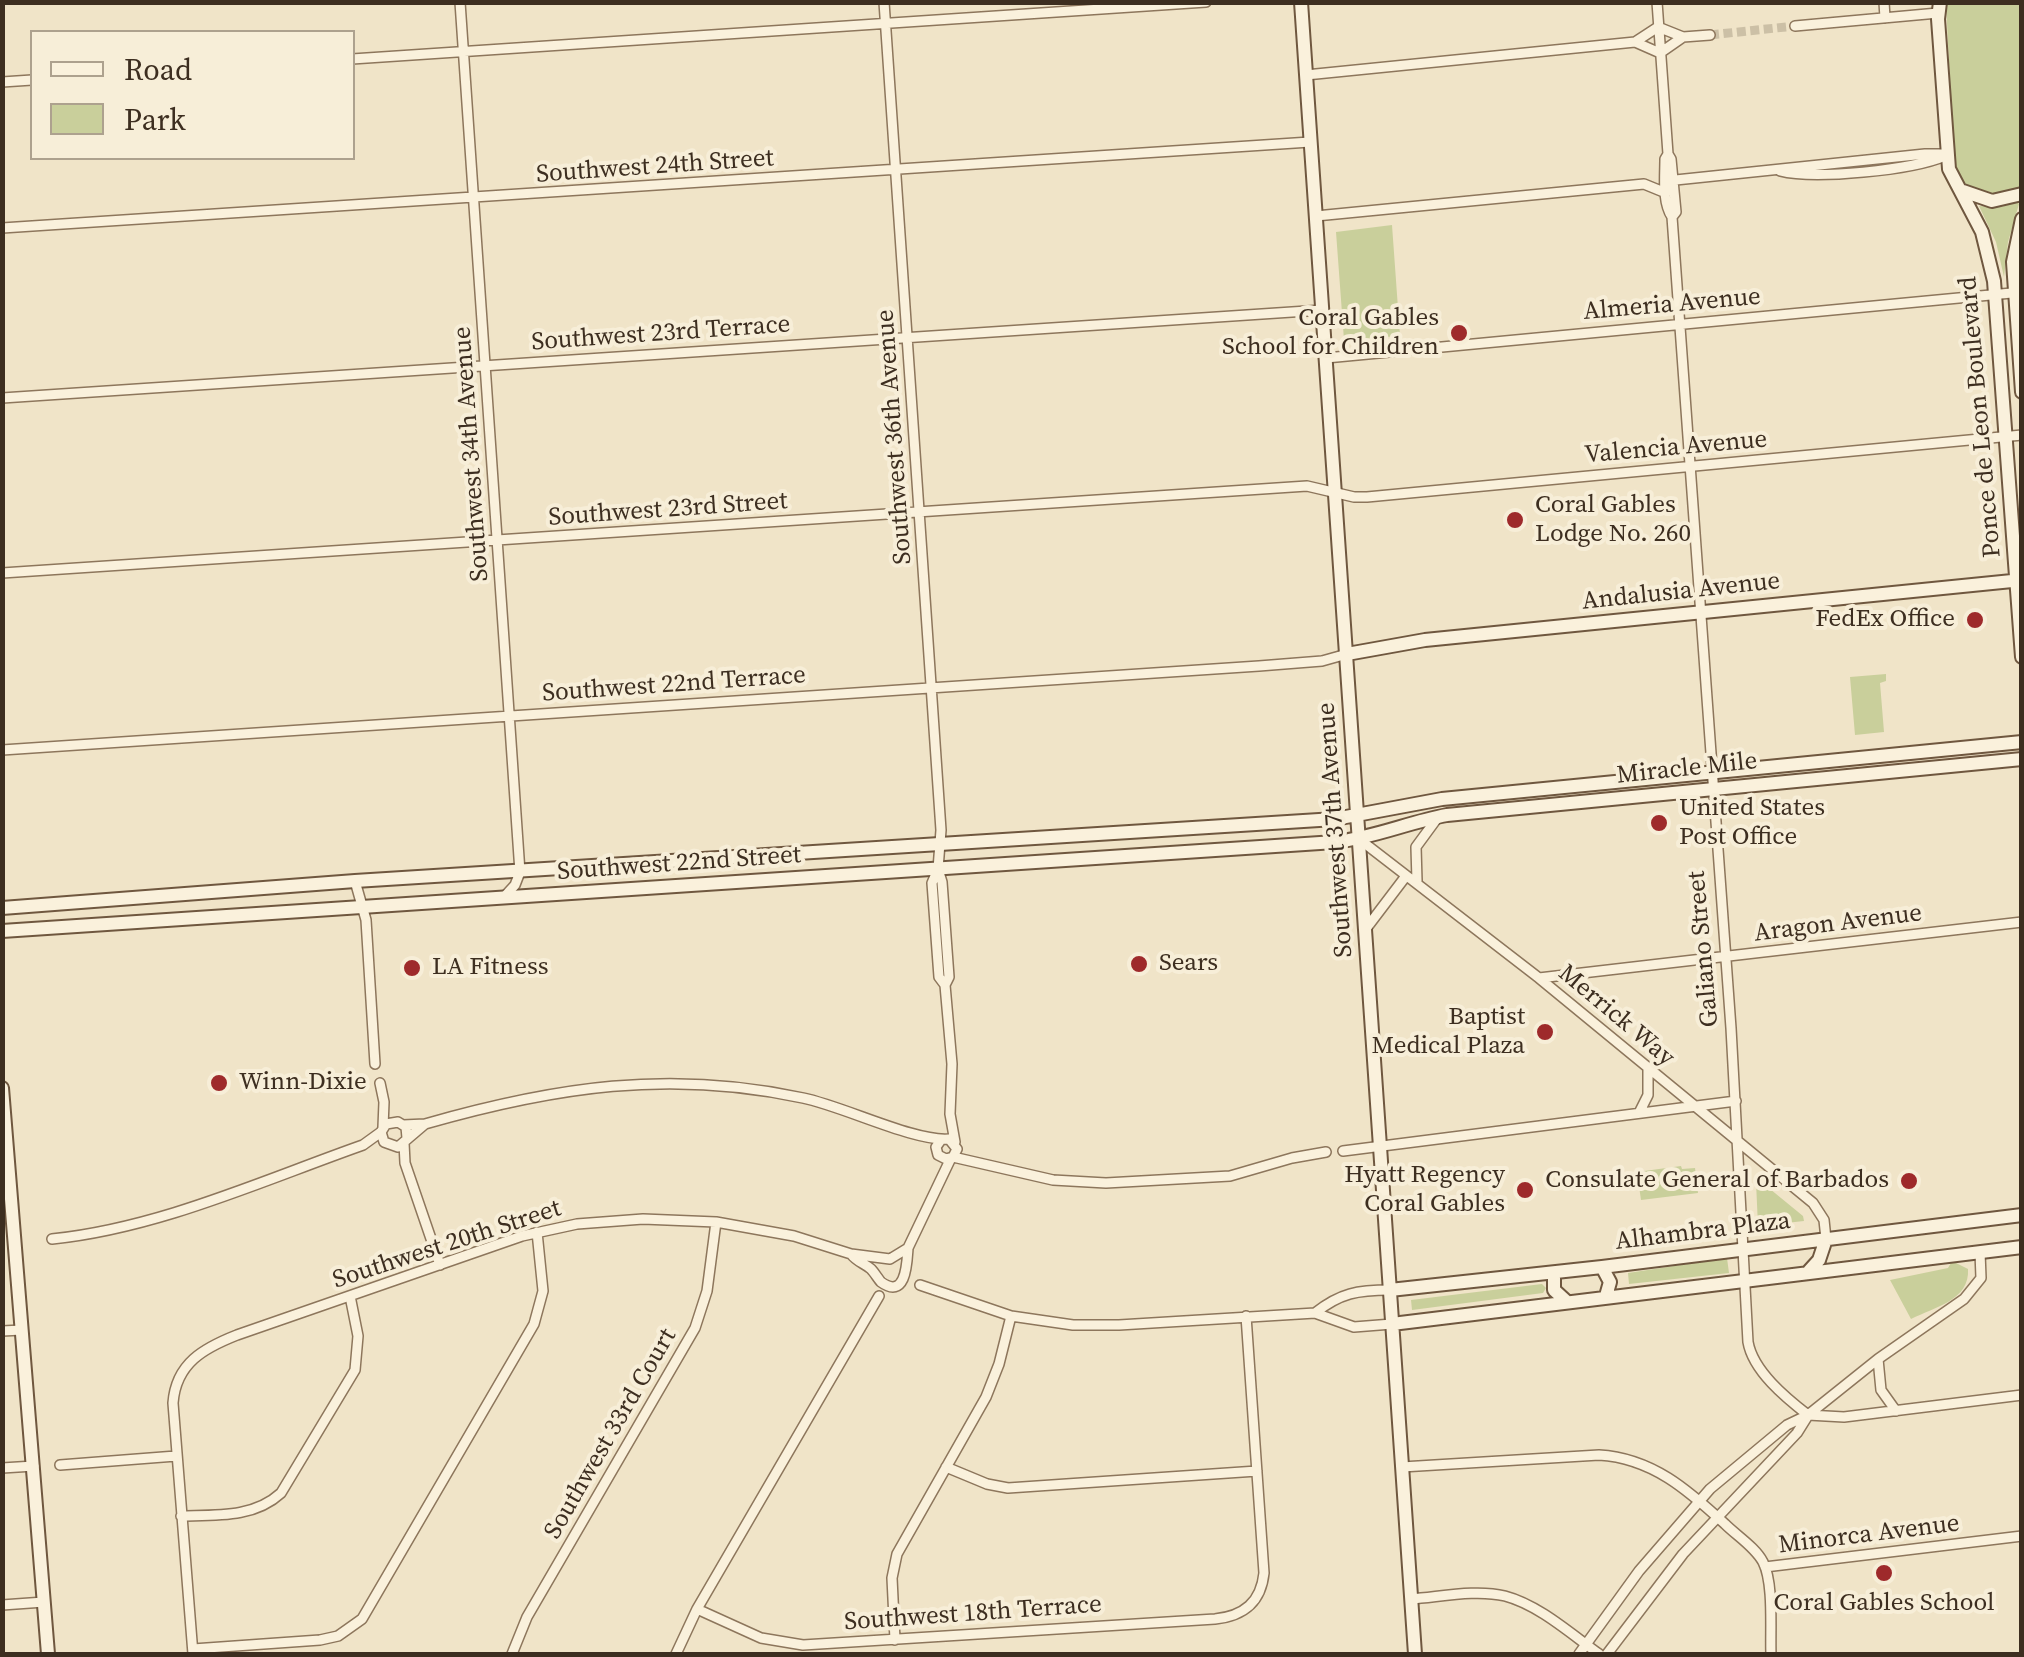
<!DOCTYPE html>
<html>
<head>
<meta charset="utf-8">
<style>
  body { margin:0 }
  #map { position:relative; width:2024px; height:1657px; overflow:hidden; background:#f0e4c8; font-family:"Source Serif 4",serif }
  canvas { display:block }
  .frame { position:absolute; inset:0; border:5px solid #3d2e20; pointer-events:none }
  .legend { position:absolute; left:30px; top:30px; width:325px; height:130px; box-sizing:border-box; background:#f7eed8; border:2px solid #ada18e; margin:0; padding:12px 18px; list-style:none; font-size:30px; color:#3d2e20 }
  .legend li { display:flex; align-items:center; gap:20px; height:50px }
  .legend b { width:50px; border:2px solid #ada18e }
</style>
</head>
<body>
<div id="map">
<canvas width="2024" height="1657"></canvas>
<div class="frame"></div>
<ul class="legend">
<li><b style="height:12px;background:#faf1dc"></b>Road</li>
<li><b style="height:28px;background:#c9cf9b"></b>Park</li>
</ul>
</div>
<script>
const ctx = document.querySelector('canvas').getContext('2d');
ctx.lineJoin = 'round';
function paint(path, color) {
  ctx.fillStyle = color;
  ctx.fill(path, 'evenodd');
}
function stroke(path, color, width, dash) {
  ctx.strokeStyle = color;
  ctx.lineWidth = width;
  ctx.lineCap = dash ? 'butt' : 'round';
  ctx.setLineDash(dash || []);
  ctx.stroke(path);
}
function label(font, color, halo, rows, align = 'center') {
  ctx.font = font + ' "Source Serif 4",serif';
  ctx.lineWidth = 8;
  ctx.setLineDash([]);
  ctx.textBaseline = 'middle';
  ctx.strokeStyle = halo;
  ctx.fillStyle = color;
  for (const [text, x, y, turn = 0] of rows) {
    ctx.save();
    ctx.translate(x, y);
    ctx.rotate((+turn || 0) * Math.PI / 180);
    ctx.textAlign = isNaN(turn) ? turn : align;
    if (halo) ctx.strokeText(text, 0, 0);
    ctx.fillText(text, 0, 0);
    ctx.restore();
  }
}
const green = new Path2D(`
  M1946,3H2021L2022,188C1990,195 1966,202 1954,164Z
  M2017,202L2019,204L2008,242L2004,277L1996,242L1979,206L2001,207Z
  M1392,225L1400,336L1344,340L1336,232Z
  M1886,674V681L1880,683L1884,732L1855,735L1850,677Z
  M1681,1166L1682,1169L1695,1168L1698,1193L1641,1200L1637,1172Z
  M1759,1180L1803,1216L1804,1221L1758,1226L1756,1182Z
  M1727,1258L1729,1273L1629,1284L1628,1273Z
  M1952,1261L1968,1269C1970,1300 1935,1307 1911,1319L1890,1280L1948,1268Z
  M1542,1284L1546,1288L1543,1293L1412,1310L1411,1300Z`);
const streetTunnel = new Path2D(`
  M1710,35L1795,26`);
const street = new Path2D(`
  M460,2L520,872L515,885L504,897
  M884,2L941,830L938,869L932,883L939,977L945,985
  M1657,2L1668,154L1671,159L1676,212L1672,217
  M1884,2L1885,18
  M1795,26L1938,13
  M1635,42L1660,53
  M1660,53L1683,37L1710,35
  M352,59L1206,2
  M1306,75L1635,42L1658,27L1683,37
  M2,82L32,80
  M1668,154L1665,159C1665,177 1662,202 1672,217L1731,1028L1748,1342C1753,1371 1786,1398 1808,1415
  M1780,171C1815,180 1912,170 1945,156
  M1666,181L1925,154H1948
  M1316,216L1644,184L1666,193
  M2,228L1310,142
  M1326,358L2022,292
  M2,398L1322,310
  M2,573L1307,486L1354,497H1367L2022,435
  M2,750L1259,666L1322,661L1347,654
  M1359,839L1539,978L1813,1203L1824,1220L1826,1239
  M938,869L942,882L949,977L945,985L952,1064L950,1114L955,1142
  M355,881L366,920L375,1064
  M1417,881L1416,847L1438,817
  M1365,930L1406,876
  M1539,978L2022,922
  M380,1083L384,1102L383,1127
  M1639,1113L1648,1095V1069
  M403,1125L425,1124C554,1087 670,1069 803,1098C843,1106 915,1142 949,1139L957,1149L953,1157L946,1159L938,1155L936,1147L941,1140
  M407,1138L406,1127L398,1122L386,1124L381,1132L384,1142L398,1147L425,1124
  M404,1143L405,1163L440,1265
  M1343,1151L1736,1101
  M953,1157L1053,1180L1106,1183L1230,1176L1292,1158L1326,1152
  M52,1239C159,1228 261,1181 363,1145L381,1132
  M851,1254C857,1262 864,1263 871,1269C874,1272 879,1280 881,1282C907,1301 907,1260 908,1248
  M920,1285L1011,1316L1073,1325H1119L1315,1313L1354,1327L1392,1324
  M1315,1313C1340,1293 1358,1290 1390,1290
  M2,1331L22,1330
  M1878,1359L1881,1390L1896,1411
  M1808,1415L1844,1417L2022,1395
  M60,1465L176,1456
  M946,1467L987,1484L1008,1488L1257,1471
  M1402,1467L1599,1455C1652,1458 1688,1490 1725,1524C1737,1536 1755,1547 1763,1562C1774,1583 1770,1631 1771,1654
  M2,1468L34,1466
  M181,1516C216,1515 254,1518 281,1493L355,1370L358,1336L350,1296
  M1765,1567L2022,1536
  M1411,1599C1440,1597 1476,1589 1505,1596C1539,1605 1571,1634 1599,1654
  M2,1605L44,1602
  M697,1609L761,1638L803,1645L1215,1619C1244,1616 1261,1602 1264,1573L1246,1316
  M895,1640L892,1578L897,1554L986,1397L999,1364L1011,1316
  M193,1649L320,1640L338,1636L362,1619L534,1324L543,1291L537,1232
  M193,1654L173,1403C176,1363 204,1348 237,1335L522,1236L577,1224L643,1219L716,1222L794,1236L851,1254L890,1259L908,1248L951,1158
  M512,1654L527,1617L695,1328L707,1291L716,1222
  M676,1654L697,1609L879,1296
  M1579,1654L1639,1571L1710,1489L1787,1425L1808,1415L1878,1359L1964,1299L1981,1278L1980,1252
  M1607,1654L1683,1554L1797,1433L1807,1417`);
const secondary = new Path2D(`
  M1301,2L1415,1654
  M1940,2L1938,19L1949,169L1982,232L1994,281L2022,657
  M1963,191L1992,201L2022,194
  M2022,219L2013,262L2022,392
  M1347,654L1425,640L2022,580
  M2,908L355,881L1335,819L1442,799L2022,742
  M2,931L1335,842C1373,838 1409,822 1447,815L2022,759
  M2,1088L48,1654
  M1602,1267L1610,1282L1606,1296
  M1809,1271L1819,1260L1826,1239
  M1554,1273V1290L1566,1301
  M1390,1290L1602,1267L2022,1215
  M1392,1324L2022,1247`);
const markers = [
  [1459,333,10,"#9e2a2b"],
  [1515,520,10,"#9e2a2b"],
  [1975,620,10,"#9e2a2b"],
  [1659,823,10,"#9e2a2b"],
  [1139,964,10,"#9e2a2b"],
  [412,968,10,"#9e2a2b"],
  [1545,1032,10,"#9e2a2b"],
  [219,1083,10,"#9e2a2b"],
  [1909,1181,10,"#9e2a2b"],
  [1525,1190,10,"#9e2a2b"],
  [1884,1573,10,"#9e2a2b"]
];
const streetNames = [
  ["Southwest 24th Street",655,167,-4],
  ["Almeria Avenue",1672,305,-5],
  ["Southwest 23rd Terrace",661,334,-4],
  ["Ponce de Leon Boulevard",1981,417,-95],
  ["Southwest 36th Avenue",895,437,-94],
  ["Valencia Avenue",1676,448,-5],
  ["Southwest 34th Avenue",472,454,-94],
  ["Southwest 23rd Street",668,510,-4],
  ["Andalusia Avenue",1681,592,-6],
  ["Southwest 22nd Terrace",674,685,-4],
  ["Miracle Mile",1687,769,-6],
  ["Southwest 37th Avenue",1336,830,-94],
  ["Southwest 22nd Street",679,864,-4],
  ["Aragon Avenue",1838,924,-7],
  ["Galiano Street",1704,949,-95],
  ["Merrick Way",1616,1016,40],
  ["Alhambra Plaza",1703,1232,-7],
  ["Southwest 20th Street",447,1245,-18],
  ["Southwest 33rd Court",611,1434,-60],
  ["Minorca Avenue",1869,1535,-7],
  ["Southwest 18th Terrace",973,1614,-4]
];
const poiNames = [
  ["Coral Gables",1439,319],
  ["School for Children",1439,348],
  ["Coral Gables",1535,506,"left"],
  ["Lodge No. 260",1535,535,"left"],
  ["FedEx Office",1955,620],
  ["United States",1679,809,"left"],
  ["Post Office",1679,838,"left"],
  ["Sears",1159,964,"left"],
  ["LA Fitness",432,968,"left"],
  ["Baptist",1525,1018],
  ["Medical Plaza",1525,1047],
  ["Winn-Dixie",239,1083,"left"],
  ["Hyatt Regency",1505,1176],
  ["Coral Gables",1505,1205],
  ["Consulate General of Barbados",1889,1181],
  ["Coral Gables School",1884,1604,"center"]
];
paint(green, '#c9cf9b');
stroke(streetTunnel, '#ccc0a6', 9, [9, 4.5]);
stroke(street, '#8d765c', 12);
stroke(secondary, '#6f573f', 16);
stroke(street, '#faf1dc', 9);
stroke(secondary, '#faf1dc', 12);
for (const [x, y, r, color] of markers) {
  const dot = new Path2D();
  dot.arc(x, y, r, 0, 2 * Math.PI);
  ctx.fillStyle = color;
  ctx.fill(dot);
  stroke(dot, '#f7eed8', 4);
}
label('25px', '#3d2e20', '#f7eed8', streetNames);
label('25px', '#3d2e20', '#f7eed8', poiNames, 'right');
</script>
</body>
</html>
